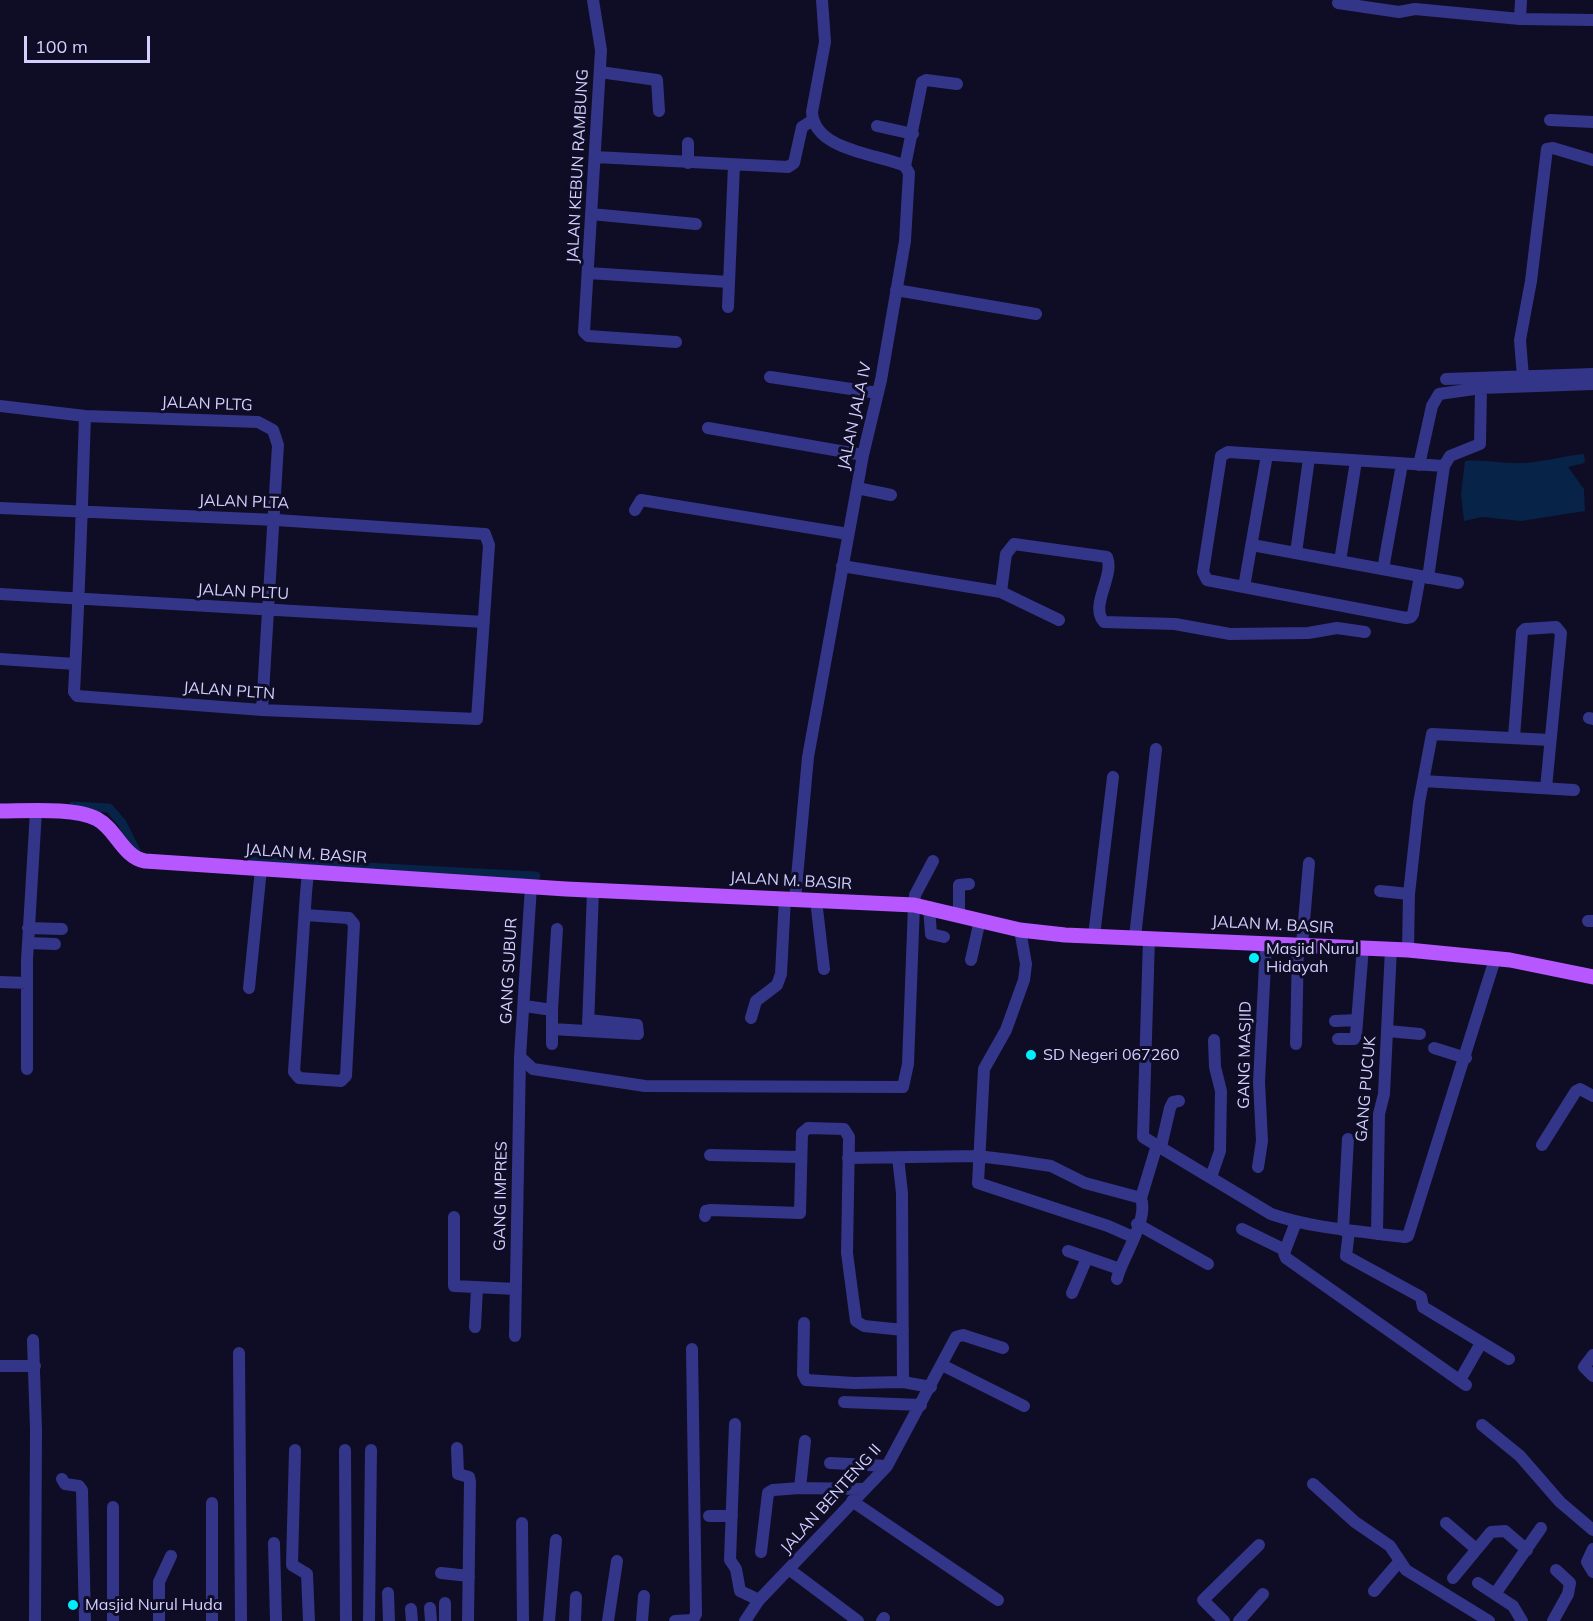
<!DOCTYPE html>
<html>
<head>
<meta charset="utf-8">
<style>
  body { margin:0 }
  #map { position:relative; width:1593px; height:1621px; overflow:hidden; background:#0f0c25; font-family:Mulish,sans-serif }
  canvas { display:block }
  .scale { position:absolute; left:24px; top:36px; width:126px; height:27px; box-sizing:border-box; border:3px solid #d2d0ff; border-top:0; padding-left:8px; font-size:18px; line-height:21px; white-space:nowrap; color:#d2d0ff; -webkit-text-stroke:4px #0f0c25; paint-order:stroke }
</style>
</head>
<body>
<div id="map">
<canvas width="1593" height="1621"></canvas>
<div class="scale">100 m</div>
</div>
<script>
const ctx = document.querySelector('canvas').getContext('2d');
ctx.lineJoin = 'round';
function paint(path, color) {
  ctx.fillStyle = color;
  ctx.fill(path, 'evenodd');
}
function stroke(path, color, width, dash) {
  ctx.strokeStyle = color;
  ctx.lineWidth = width;
  ctx.lineCap = dash ? 'butt' : 'round';
  ctx.setLineDash(dash || []);
  ctx.stroke(path);
}
function label(font, color, halo, rows, align = 'center') {
  ctx.font = font + ' Mulish,sans-serif';
  ctx.lineWidth = 6;
  ctx.setLineDash([]);
  ctx.textBaseline = 'middle';
  ctx.strokeStyle = halo;
  ctx.fillStyle = color;
  for (const [text, x, y, turn = 0] of rows) {
    ctx.save();
    ctx.translate(x, y);
    ctx.rotate((+turn || 0) * Math.PI / 180);
    ctx.textAlign = isNaN(turn) ? turn : align;
    if (halo) ctx.strokeText(text, 0, 0);
    ctx.fillText(text, 0, 0);
    ctx.restore();
  }
}
const water = new Path2D(`
  M1584,454L1585,463L1568,467L1584,489L1585,511L1521,521L1482,517L1464,521L1461,494L1465,461C1485,459 1502,464 1522,463C1543,462 1563,456 1584,454Z`);
const canal = new Path2D(`
  M73,806L109,808L122,823L136,851
  M251,861L536,876`);
const minor = new Path2D(`
  M593,0L601,50L584,332L588,336L676,342
  M1338,3L1399,12L1415,9L1520,19L1593,20
  M1520,19L1521,0
  M600,72L657,80L659,111
  M1550,120L1593,122
  M877,126L913,134
  M688,143V163
  M595,157L788,167L794,163L802,127L813,120
  M905,166L922,82L926,80L957,84
  M591,214L696,224
  M588,273L729,282
  M896,290L1036,314
  M728,307L734,165
  M770,377L878,393
  M1523,377L1520,340L1531,281L1547,149L1553,148L1593,160
  M1446,379L1593,374
  M0,406L85,416L258,422L273,430L278,445L262,710
  M708,428L863,455
  M1419,465L1432,406L1439,394L1481,388L1593,384
  M857,488L891,495
  M0,508L276,520L485,534L489,545L477,719L262,710L77,696L74,692C79,600 82,508 85,416
  M635,510L641,500L848,534
  M1252,545L1458,583
  M1296,553L1309,458
  M1340,561L1356,461
  M842,566L1001,592L1006,554L1014,544L1107,557C1115,576 1089,606 1104,622L1175,624L1230,634L1308,633L1337,628L1365,632
  M1383,569L1402,464
  M1420,576L1413,614L1411,617L1406,618L1207,580L1203,572L1221,456L1228,452L1444,466
  M1428,578L1444,466L1450,456L1480,444L1481,388
  M1244,587L1267,455
  M1001,592L1059,620
  M0,594L484,622
  M0,659L75,664
  M1589,718L1593,719
  M1514,737L1522,632L1525,629L1556,627L1561,633L1546,788
  M1423,781L1574,790
  M1380,891L1409,894
  M795,899L808,757L863,455L881,380L905,241L909,173L905,166C879,154 814,151 812,112L825,42L822,0
  M816,900L824,969
  M929,907L931,934L944,937
  M959,914V885L969,884
  M305,915L349,918L354,924L346,1076L341,1081L299,1078L294,1072L306,893L308,872
  M1588,921H1593
  M28,928L62,929
  M1020,930L1026,964L1024,980L1006,1030L984,1069L978,1183L1108,1226L1133,1237
  M1094,936L1113,777
  M1135,937L1156,749
  M1149,938L1143,1137L1271,1214C1314,1229 1360,1231 1405,1237L1408,1236L1495,959
  M28,943L55,944
  M1302,945L1309,863
  M1408,950L1409,894L1419,803L1432,734L1550,740
  M971,960L980,920
  M0,982L27,983
  M249,988L261,869
  M525,1006L552,1010V1044
  M552,1010L557,929
  M751,1018L756,1001L777,985L781,974L785,898
  M1335,1021L1357,1020
  M588,1027L593,890
  M552,1029L638,1034L637,1025L588,1020
  M1388,1031L1420,1034
  M1338,1039H1354L1356,1035L1363,947
  M1296,1044L1298,945
  M1434,1048L1466,1058
  M520,1057L533,1069L645,1086L903,1087L908,1064L914,905L915,895L933,861
  M27,1069V960L36,811
  M1542,1145L1576,1091L1580,1089L1593,1096
  M1161,1147L1170,1108L1173,1102L1179,1101
  M710,1155L800,1157
  M898,1157L902,1193L903,1382
  M848,1158L977,1156L1011,1160L1051,1166L1085,1183L1141,1198
  M1258,1167L1262,1141L1259,1082L1266,944
  M1211,1177L1220,1151L1221,1091L1215,1067L1214,1040
  M705,1216L706,1211L711,1210L800,1213L802,1133L808,1128L844,1129L849,1137L847,1253L856,1321L864,1326L903,1330
  M454,1217V1286L516,1289
  M1296,1222L1284,1253L1286,1258L1466,1385
  M1137,1224L1208,1264
  M1242,1229L1285,1250
  M1343,1230L1348,1139
  M1349,1231L1346,1256L1421,1297L1423,1307L1509,1359
  M1377,1234L1379,1114L1384,1094L1391,948
  M1068,1251L1117,1268
  M1117,1279C1121,1259 1149,1221 1141,1198L1157,1145
  M1072,1293L1087,1258
  M804,1323L803,1374L806,1380L854,1383L903,1382L931,1387
  M475,1327L477,1288
  M515,1336L520,1057L531,886
  M33,1340L36,1430L35,1621
  M239,1353L241,1621
  M1593,1355L1584,1367L1593,1376
  M942,1365L1024,1406
  M0,1366H35
  M1460,1380L1481,1343
  M844,1402L921,1405
  M735,1424L730,1560L736,1569L740,1591L759,1600
  M1482,1425L1520,1456L1560,1502L1593,1530
  M805,1441L800,1488L864,1489
  M457,1448L458,1474L469,1477L470,1482L468,1621
  M295,1450L292,1565L307,1574L309,1621
  M345,1450L346,1621
  M830,1463L887,1466
  M62,1479L65,1484L79,1486L82,1490L85,1621
  M1313,1484L1355,1522L1390,1546L1406,1570L1489,1621
  M852,1501L998,1600
  M212,1503V1621
  M113,1507V1621
  M709,1516H732
  M522,1523L523,1621
  M1446,1523L1475,1548
  M274,1543L276,1621
  M1593,1549L1587,1562L1593,1572
  M761,1552L768,1493L773,1490L800,1488
  M790,1570L858,1621
  M441,1573L469,1576
  M1453,1578L1491,1532L1505,1531L1527,1550
  M1478,1583L1513,1606L1522,1621
  M1374,1591L1399,1562
  M388,1593L389,1621
  M1495,1594L1541,1528
  M445,1603V1621
  M430,1608L431,1621
  M411,1609L412,1621
  M159,1621V1582L171,1556
  M369,1621L371,1450
  M549,1621L556,1540
  M575,1621L576,1597
  M608,1621L617,1561
  M642,1621L644,1596
  M675,1621L693,1620L696,1614L692,1349
  M745,1621L759,1600L887,1466L956,1337L963,1335L1003,1348
  M882,1621L884,1618
  M1224,1621L1203,1600L1259,1545
  M1239,1621L1263,1594
  M1553,1621L1568,1594L1570,1583L1556,1570`);
const major = new Path2D(`
  M0,811C25,811 75,807 97,819C116,829 123,857 145,861L566,889L914,905L1020,930L1065,935L1408,950L1510,960L1593,977`);
const markers = [
  [1254,958,6,"#00f0fb"],
  [1031,1055,6,"#00f0fb"],
  [73,1605,6,"#00f0fb"]
];
const streetNames = [
  ["JALAN KEBUN RAMBUNG",578,166,-87],
  ["JALAN PLTG",207,404,2],
  ["JALAN JALA IV",855,416,-78],
  ["JALAN PLTA",244,502,2],
  ["JALAN PLTU",243,592,3],
  ["JALAN PLTN",229,691,4],
  ["JALAN M. BASIR",306,854,4],
  ["JALAN M. BASIR",791,881,3],
  ["JALAN M. BASIR",1273,925,3],
  ["GANG SUBUR",509,971,-87],
  ["GANG MASJID",1245,1055,-89],
  ["GANG PUCUK",1366,1089,-85],
  ["GANG IMPRES",501,1196,-89],
  ["JALAN BENTENG II",831,1499,-48]
];
const poiNames = [
  ["Masjid Nurul",1266,949],
  ["Hidayah",1266,967],
  ["SD Negeri 067260",1043,1055],
  ["Masjid Nurul Huda",85,1605]
];
paint(water, '#072348');
stroke(canal, '#072348', 9);
stroke(minor, '#333588', 12);
stroke(major, '#b757ff', 15);
for (const [x, y, r, color] of markers) {
  const dot = new Path2D();
  dot.arc(x, y, r, 0, 2 * Math.PI);
  ctx.fillStyle = color;
  ctx.fill(dot);
  stroke(dot, '#0f0c25', 2);
}
label('16px', '#d2d0ff', '#0f0c25', streetNames);
label('16px', '#d2d0ff', '#0f0c25', poiNames, 'left');
</script>
</body>
</html>
